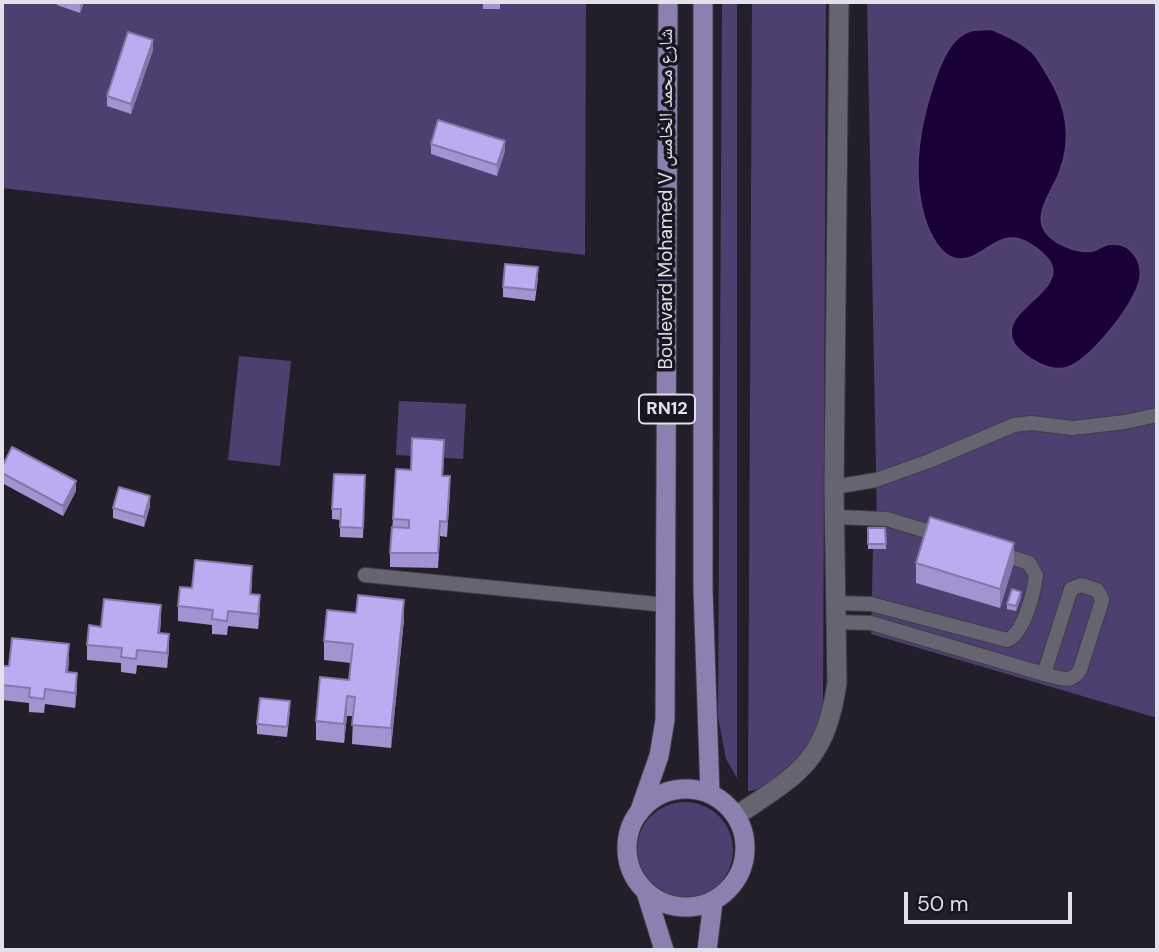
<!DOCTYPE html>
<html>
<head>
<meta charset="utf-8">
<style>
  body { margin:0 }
  #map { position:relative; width:1159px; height:952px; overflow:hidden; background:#221f2a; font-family:"DM Sans",sans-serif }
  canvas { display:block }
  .frame { position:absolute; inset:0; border:4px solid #e2e0e8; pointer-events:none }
  .scale { position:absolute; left:904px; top:892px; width:168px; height:32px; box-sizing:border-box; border:4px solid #e2e0e8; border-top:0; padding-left:9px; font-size:21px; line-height:24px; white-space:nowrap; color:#e2e0e8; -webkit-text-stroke:5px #181621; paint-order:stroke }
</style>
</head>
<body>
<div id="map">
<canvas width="1159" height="952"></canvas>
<div class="frame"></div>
<div class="scale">50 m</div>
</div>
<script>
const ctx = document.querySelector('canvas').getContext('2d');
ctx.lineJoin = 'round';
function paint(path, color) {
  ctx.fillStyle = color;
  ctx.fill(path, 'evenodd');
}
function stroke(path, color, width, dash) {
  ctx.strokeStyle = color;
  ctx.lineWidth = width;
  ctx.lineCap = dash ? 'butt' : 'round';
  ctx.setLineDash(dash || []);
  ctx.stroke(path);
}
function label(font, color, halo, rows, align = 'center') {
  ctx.font = font + ' "DM Sans","Noto Naskh Arabic",sans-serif';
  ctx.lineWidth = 7;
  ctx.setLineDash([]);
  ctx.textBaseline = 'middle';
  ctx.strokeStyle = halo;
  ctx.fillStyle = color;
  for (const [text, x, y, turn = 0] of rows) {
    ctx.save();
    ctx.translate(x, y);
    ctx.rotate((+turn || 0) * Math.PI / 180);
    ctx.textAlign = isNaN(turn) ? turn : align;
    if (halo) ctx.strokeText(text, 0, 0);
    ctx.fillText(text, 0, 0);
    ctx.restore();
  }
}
const green = new Path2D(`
  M2,2H586L585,255L2,188Z
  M722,2H737V778L726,759L718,717Z
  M752,2H826L823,709C820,724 812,743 803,755C795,766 762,792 748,791Z
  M867,2H1157V718L871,634L873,549L885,533H868V524H877Z
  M239,356L291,361L280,466L228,460Z
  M399,401L466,404L463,459L396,455Z
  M637 850a48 48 0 1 1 96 0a48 48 0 1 1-96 0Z`);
const water = new Path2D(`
  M991,29C1005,35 1020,41 1032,52C1038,58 1043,67 1047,74C1067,105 1073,139 1059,174C1054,187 1038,209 1042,224C1046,241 1079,256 1095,250C1100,248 1103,245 1109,244C1133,241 1146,265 1138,286C1129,310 1090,361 1066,368C1055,371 1040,365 1031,359C1021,353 1010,343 1011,331C1012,306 1065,288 1050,262C1046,256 1037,248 1030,244C995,223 983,267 953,258C940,254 932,238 927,226C909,176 920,119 938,71C944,56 953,36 970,31C976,29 984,30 991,29Z`);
const service = new Path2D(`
  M834,487L876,480L929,461L1014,425L1031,423L1073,428L1125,422L1157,415
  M835,517L887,519L943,536
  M365,575L666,605
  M836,603L871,604L1007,640C1024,634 1034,592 1036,575L1029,563L996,552
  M836,622L871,623L1044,674C1058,677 1071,685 1080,670L1101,604L1102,599L1097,590L1081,585L1071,589L1044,674`);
const minor = new Path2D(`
  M736,816C798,774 825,763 837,683L834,487L839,2`);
const primary = new Path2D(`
  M703,2V589L710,794
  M627 848a59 59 0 1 1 118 0a59 59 0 1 1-118 0Z
  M639,813L659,756L665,720L668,2
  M646,892L664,950
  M707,950L713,902`);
const wall = new Path2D(`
  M57,2H84L80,13L57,5Z
  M461,2H500V9H483V3H461Z
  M153,50L131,114L107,106V96Z
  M431,144L505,151L497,176L431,154Z
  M538,278L535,301L503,297V287Z
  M444,454L443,476L450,491L447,537L440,536L438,568L390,567V553L393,519L411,470Z
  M2,467L76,491L63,516L2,483Z
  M365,475L363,538L340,537V520L332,519V509Z
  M150,506L144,527L113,518V508Z
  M868,528H885L886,549H868Z
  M1014,562L1000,608L916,583V563Z
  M252,581L251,594L260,610L258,629L228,626L227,635L212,634V625L178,621V606L192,588Z
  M1021,597L1016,611L1007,609V604Z
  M161,619L160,633L169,649L167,668L137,665L136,674L121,672V663L87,660V645L101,627Z
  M404,619L391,748L352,744L353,716H347L344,743L316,740V721L349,680L351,663L324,660V641Z
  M69,659L68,672L77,688L75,708L45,704L44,713L29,712V703L2,700V666H9Z
  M290,711L287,737L257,734V724Z`);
const shadedWall = new Path2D(`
  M80,2H84L80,13Z
  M153,40V50L131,114V104Z
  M505,141V151L497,176V165Z
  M76,481V491L63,516V506Z
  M150,496V506L144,527V517Z
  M1014,543V562L1000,608V589Z
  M252,566V581L250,609V594Z
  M1021,592V597L1016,611V606Z
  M260,595V610L258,629V614Z
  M404,600V619L391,748V728Z
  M161,605V619L158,647V633Z
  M169,634V649L167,668V653Z
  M69,644V659L66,687V672Z
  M77,673V688L75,708V693Z
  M347,696V716L344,743V724Z`);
const building = new Path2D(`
  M128,32L153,40L131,104L107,96Z
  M438,120L505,141L497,165L431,144Z
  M505,264L538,267L535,290L503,287Z
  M412,438L444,440L442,476H450L447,522L440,521L438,553H390L392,527L409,528V520L393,519L396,469L411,470Z
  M12,447L76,481L63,506L2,473V467Z
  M334,474L365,475L363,528L340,527L341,509H332Z
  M119,487L150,496L144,517L113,508Z
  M930,517L1014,543L1000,589L916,563Z
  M868,528H885L886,544H868Z
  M195,560L252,566L250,594L260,595L258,614L228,611L227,621L212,619L213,610L178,606L180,587L192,588Z
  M1012,589L1021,592L1016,606L1007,604Z
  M358,595L404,600L391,728L352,725L355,697L347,696L344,724L316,721L320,677L349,680L353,644L324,641L327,610L356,613Z
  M104,599L161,605L158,633L169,634L167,653L137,650L136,659L121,657L122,648L87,645L89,625L101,627Z
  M12,638L69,644L66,672L77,673L75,693L45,689L44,699L29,697L30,688L2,685V666H9Z
  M260,698L290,701L287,727L257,724Z`);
const shields = [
  [667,409,56]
];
const shieldNames = [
  ["RN12",667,409]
];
const streetNames = [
  ["Boulevard Mohamed V شارع محمد الخامس",667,199,-90]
];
paint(green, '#4d3f70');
paint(water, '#190039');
stroke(water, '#55436e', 2);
stroke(service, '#3f3d46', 16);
stroke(minor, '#3f3d46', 21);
stroke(primary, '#3f3d46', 21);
stroke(service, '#676472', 14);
stroke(minor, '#676472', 19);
stroke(primary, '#8c80b1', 19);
paint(wall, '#a393d0');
paint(shadedWall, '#8478a9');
paint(building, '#bdabf2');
stroke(building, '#8478a9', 2);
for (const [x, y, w] of shields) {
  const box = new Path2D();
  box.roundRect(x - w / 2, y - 14.5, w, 29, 5);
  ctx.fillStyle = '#181621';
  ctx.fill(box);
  stroke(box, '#e2e0e8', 2);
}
label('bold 18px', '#e2e0e8', null, shieldNames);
label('19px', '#e2e0e8', '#181621', streetNames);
</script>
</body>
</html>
